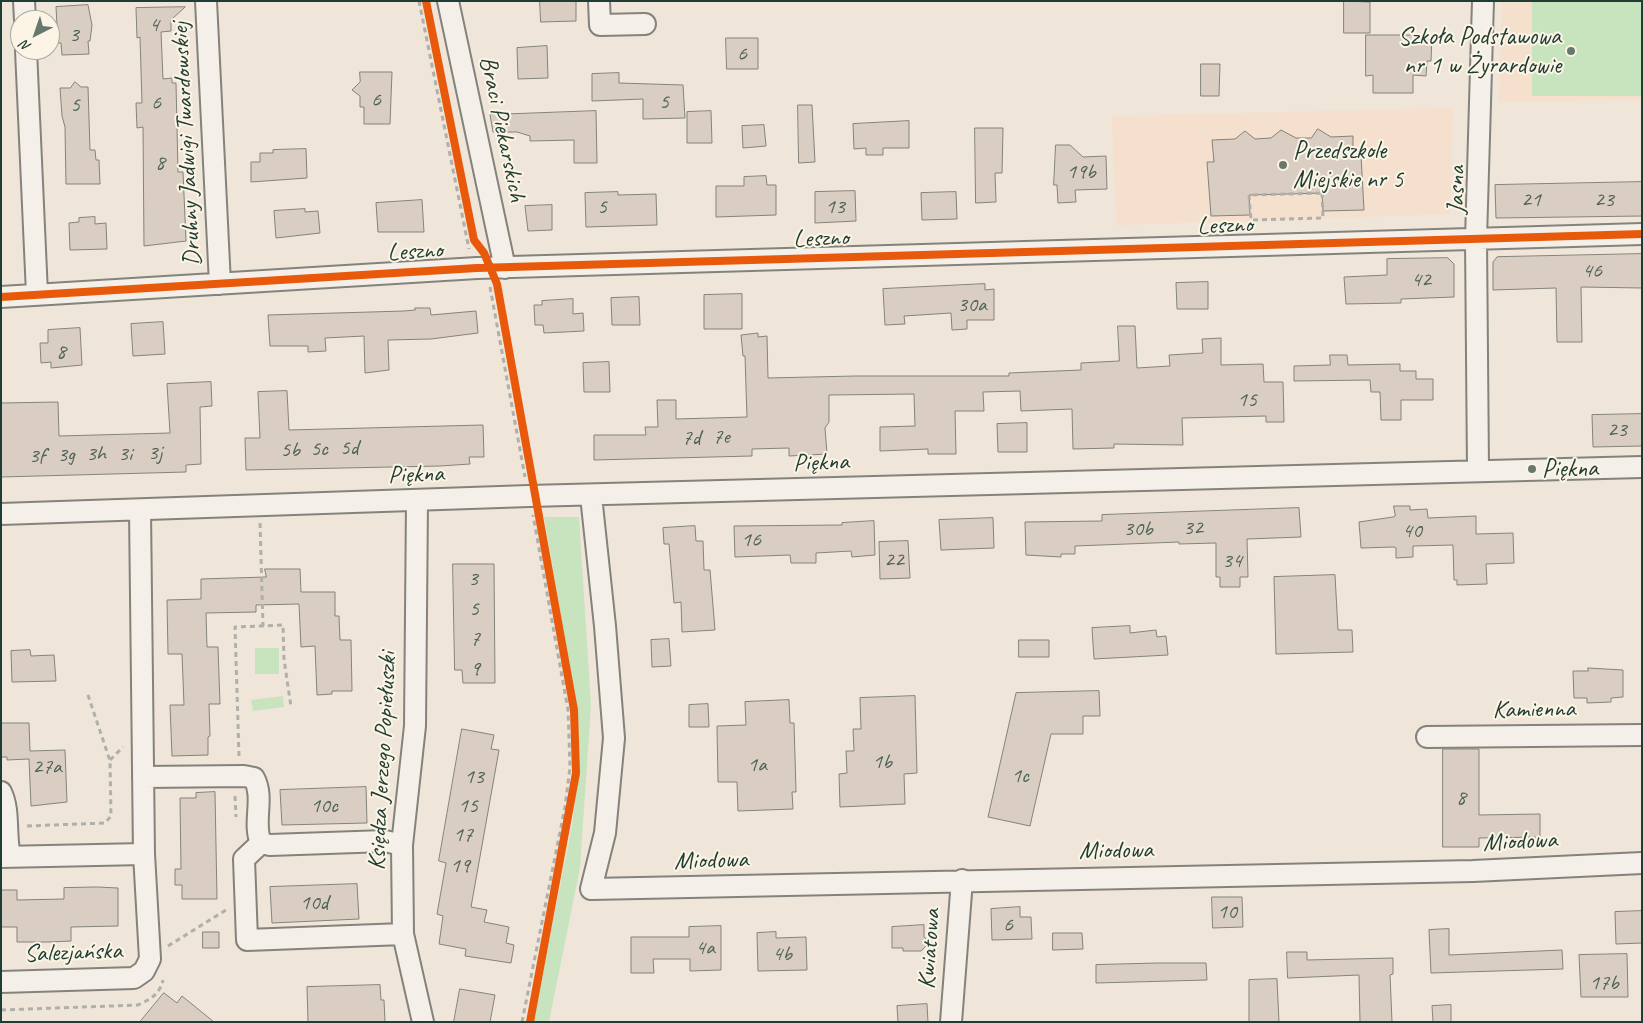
<!DOCTYPE html>
<html>
<head>
<meta charset="utf-8">
<style>
  body { margin:0 }
  #map { position:relative; width:1643px; height:1023px; overflow:hidden; background:#f0e5d9; font-family:Caveat,sans-serif }
  canvas { display:block }
  .frame { position:absolute; inset:0; border:2px solid #1f3d34; pointer-events:none }
  .north { position:absolute; left:10px; top:10px; width:50px; height:50px; box-sizing:border-box; background:#fcf5e5; border:1px solid #a4ab9e; border-radius:50%; rotate:221deg; font-size:14px; font-weight:700; line-height:20px; text-align:center; color:#1f3d34 }
  .north::after { content:''; display:block; margin:auto; width:18px; height:22px; background:#68786e; clip-path:polygon(50% 0,100% 100%,50% 72%,0 100%) }
</style>
</head>
<body>
<div id="map">
<canvas width="1643" height="1023"></canvas>
<div class="frame"></div>
<div class="north">N</div>
</div>
<script>
const ctx = document.querySelector('canvas').getContext('2d');
ctx.lineJoin = 'round';
function paint(path, color) {
  ctx.fillStyle = color;
  ctx.fill(path, 'evenodd');
}
function stroke(path, color, width, dash) {
  ctx.strokeStyle = color;
  ctx.lineWidth = width;
  ctx.lineCap = dash ? 'butt' : 'round';
  ctx.setLineDash(dash || []);
  ctx.stroke(path);
}
function label(font, color, halo, rows, align = 'center') {
  ctx.font = font + ' Caveat,sans-serif';
  ctx.lineWidth = 4;
  ctx.setLineDash([]);
  ctx.textBaseline = 'middle';
  ctx.strokeStyle = halo;
  ctx.fillStyle = color;
  for (const [text, x, y, turn = 0] of rows) {
    ctx.save();
    ctx.translate(x, y);
    ctx.rotate((+turn || 0) * Math.PI / 180);
    ctx.textAlign = isNaN(turn) ? turn : align;
    if (halo) ctx.strokeText(text, 0, 0);
    ctx.fillText(text, 0, 0);
    ctx.restore();
  }
}
const built = new Path2D(`
  M1502,1H1642V100L1499,102Z
  M1453,108L1450,214L1116,225L1112,116Z`);
const green = new Path2D(`
  M1532,2H1642V96H1532Z
  M544,517H579L591,705L580,868L549,1022H533L572,826L579,768L576,703Z
  M255,648H279V674H255Z
  M283,696L284,707L253,711L251,700Z`);
const building = new Path2D(`
  M540,1H576V21L541,22Z
  M1344,1L1370,2V33H1344Z
  M88,5L92,25L90,41H88L89,54L62,55L61,43H58L56,7Z
  M185,7L171,20V31L161,32L163,79L172,78V83H176L178,172H183L186,241L144,246L143,127L137,128L136,103H142L140,37L137,38L136,8Z
  M1366,35H1432L1431,61H1427L1426,76L1413,75V93H1373V75L1366,76Z
  M726,38H758V69H727Z
  M547,46L548,78L518,79L517,48Z
  M1201,64H1220L1219,96H1201Z
  M360,72H392L390,124H364V107H360V96L352,90L360,82Z
  M619,73V83L683,85L685,118L643,119V99L592,101V74Z
  M75,82L81,87H88L90,150H95L96,160H99L100,184H66L65,127L62,116L60,88H70Z
  M798,105H812L815,162L799,163Z
  M596,111L597,163H574V140L530,141V136L517,132H493L490,115Z
  M711,111L712,143H687V112Z
  M909,121V148H883V155H866V148L854,149L853,124Z
  M764,125L766,146L743,148L742,126Z
  M975,128H1003L1002,173H995L996,202L976,203Z
  M1318,129L1331,137L1353,136V156H1361L1364,210L1323,211L1322,193L1249,195L1250,215L1211,216L1207,162H1214L1212,140L1235,139L1245,131L1255,139L1271,138L1281,130L1296,138H1311Z
  M1056,145H1070L1083,157L1106,156L1107,189L1075,190L1076,202L1058,203L1057,185H1054Z
  M306,149L307,178L251,182V162H260V153H273V150Z
  M766,176L767,185H776V215L716,217V186H744V177Z
  M1642,182V216L1496,218L1495,185Z
  M855,191L856,221L815,223V192Z
  M618,192V195L656,194L657,225L586,227L585,193Z
  M956,192L957,219L922,220L921,193Z
  M422,200L424,232H378L376,203Z
  M552,205V230L528,231L525,206Z
  M305,209V212L318,211L320,233L276,238L274,211Z
  M95,217V224L106,223L107,249L70,250L69,223L79,222V218Z
  M1642,254V288L1581,287L1582,342H1557L1556,288L1493,290V262L1497,257Z
  M1448,258L1454,264V297L1401,299V303L1346,304L1344,277L1387,275V259Z
  M1208,282V309H1177L1176,283Z
  M985,284V290L994,289V320H967V329L952,330L951,313L904,316L905,324L885,325L883,289Z
  M742,294V329H704V295Z
  M639,297L640,325H612L611,298Z
  M573,299V314L583,313L584,331L544,333L543,325H535L534,305H542V301Z
  M415,308H430L431,315L476,311L478,333L431,339L388,340L389,370L365,373L364,336L325,338L326,351L308,352V346H270L268,315L404,311L415,310Z
  M163,322L165,354L133,356L131,324Z
  M1118,326H1135L1137,368L1170,366L1169,355L1203,353L1202,339L1221,338V365L1263,364L1264,382H1283L1284,422H1266V416L1182,418L1183,445L1114,444V448L1073,449L1072,409L1021,411L1020,391L983,392L984,411H955L956,454H928V449L880,451V427L915,426L914,394L829,395V422L825,428L827,454L789,456V448L752,449V456L594,460V435H646L645,427H658L657,400H676V419L747,417L745,356H743L741,335L758,333V337L767,336L768,378L855,376H1009V373L1081,370V363L1119,361Z
  M80,328L82,365L51,368V362L41,363L40,343H48V330Z
  M1330,355H1347L1348,365L1400,364V371H1416V379H1433V400H1401V420H1381L1380,392H1371L1370,380L1294,381V366L1330,365Z
  M609,362L610,392H584L583,363Z
  M211,382L212,406L200,407L201,464L186,465V472L1,477V403L58,402L59,436L170,433L167,384Z
  M287,391L289,430L483,425L484,457H469L470,464L440,466L246,470L245,438H260L258,392Z
  M1642,414V446L1593,447L1592,415Z
  M1027,423V452H998L997,424Z
  M1394,506H1410V510L1427,509L1428,518L1476,516V534L1513,533L1514,563L1486,564L1487,584L1457,585V580H1454L1453,545L1413,546V557L1396,558V548L1394,547L1361,548L1359,522L1393,517L1395,516Z
  M1299,508L1301,537L1247,539L1248,577H1240V587H1220V577H1216V543L1179,544V542L1075,546V554H1061V557L1026,555L1025,522L1102,521V515Z
  M993,518L994,548L941,550L939,520Z
  M874,521L875,555L852,557L851,551L816,553V563H791L790,555L735,557L734,526L842,525V523Z
  M695,526L696,541H703L704,570H710L715,630L682,632L681,602L674,603L669,544H664L663,528Z
  M908,541L910,578L880,579L879,542Z
  M453,564H494L495,683H463L462,670H455Z
  M265,569H300L301,592H335V616H339L340,640H351L352,691H332V694L317,695L315,646L301,647L299,604L256,605V612L206,613L207,647H218L220,704H209L210,736L208,737V755L172,756L170,705H184L182,654H168L167,600L201,599V579L266,577Z
  M1335,575L1338,630H1352L1353,652L1276,654L1274,577Z
  M1130,626V633L1156,630L1157,637L1166,636L1168,655L1094,659L1092,628Z
  M669,639L671,666L652,667L651,640Z
  M1019,640H1049V657H1019Z
  M30,650L31,656L54,655L56,681L12,682L11,651Z
  M1588,668L1623,670V697L1611,698V702L1587,703V698H1574L1573,671H1588Z
  M1099,691L1100,716H1083V734H1051L1030,826L988,817L1016,693Z
  M915,696L917,773L904,774L905,804L840,807L839,774L847,773L846,751H854L853,729H861L860,698Z
  M789,700L790,723H794L796,792H792L793,809L738,811L737,782H718L717,726L746,725L745,702Z
  M708,704L709,727H689V705Z
  M1,723H29L30,751L65,750L67,802L31,806L29,759L7,760V757H1Z
  M462,729L494,735L491,749L499,750L471,907L487,910L484,922L509,927L506,943L514,945L511,963L465,956L466,949L439,944L443,916L437,914L446,863L439,861Z
  M1443,749H1479V815L1540,814V837L1479,838V847H1443Z
  M366,787L367,823L282,825L280,790Z
  M215,792L217,899H182V885H175V869H181L180,798H196V793Z
  M357,884L359,919L272,923L270,887Z
  M98,887L118,888V926L71,927V941L50,942H17V927H1V890H17V900L64,899V888Z
  M1212,897H1242L1243,927L1213,928Z
  M1020,907V917H1031L1032,939L992,940L991,909Z
  M1642,911V943L1616,944L1615,912Z
  M924,925V937L930,942L921,951H903V948H892V927Z
  M721,926V970L690,971V959H653L654,973H631V937H689V927Z
  M1449,929V955L1562,950L1563,969L1431,973L1429,930Z
  M203,932H219V948H203Z
  M776,932V938L806,937L807,970L758,971L757,933Z
  M1053,933H1082L1083,949L1053,950Z
  M1287,952H1307V960L1393,958V974L1390,975L1392,1022H1360L1359,975L1288,978Z
  M1627,954L1628,997H1581L1579,955Z
  M1158,963H1206L1207,980L1096,983V965Z
  M1277,979L1279,1022H1249V980Z
  M380,985L381,1000H384L385,1022H308L307,987Z
  M460,989L495,995L490,1022H454Z
  M164,993L177,1003L182,996L214,1022H140Z
  M927,1004L928,1022H898L897,1006Z
  M1451,1005V1022H1433L1432,1006Z`);
const path = new Path2D(`
  M419,1L469,249
  M1322,193L1323,218L1251,220L1249,195Z
  M490,287L525,477
  M260,523L263,626
  M239,756L235,627L283,625L284,659L291,707
  M110,760L123,747
  M235,796L236,817
  M27,826L105,823L111,816L110,761L87,692
  M168,946L226,910
  M1,1010L138,1005C151,999 160,994 163,980
  M522,1022L565,807L570,767L568,710L533,515`);
const minor = new Path2D(`
  M24,1L25,20
  M206,1L220,284
  M448,1L505,268
  M599,1L600,25L645,24
  M26,50L37,294
  M1,297L477,268L1642,234
  M1478,469L1476,239L1483,1
  M591,496L605,626L614,738L605,833L591,889L1473,871L1642,863
  M417,501L415,726L402,845L403,934L423,1022
  M1,514L529,496L1642,467
  M1427,737L1642,735
  M143,777L244,776L254,778C265,798 252,823 261,843L270,845L385,841L402,845
  M1,792C10,810 5,836 10,856
  M261,843L244,859L247,940L403,934
  M1,857L144,854
  M1,982L134,978L144,971L150,959L144,854L140,510
  M951,1022L962,880`);
const cycleway = new Path2D(`
  M426,1L474,240L484,253L497,284L574,710L576,773L530,1022
  M1,297L477,268L1642,234`);
const markers = [
  [1571,51,5,"#68786e"],
  [1283,165,5,"#68786e"],
  [1532,469,5,"#68786e"]
];
const numberNames = [
  ["4",154,25],
  ["3",74,35],
  ["6",742,54],
  ["6",376,100],
  ["5",664,102],
  ["6",156,103],
  ["5",75,105],
  ["8",160,163],
  ["19b",1081,172],
  ["21",1531,200],
  ["23",1604,200],
  ["5",602,207],
  ["13",835,207],
  ["46",1592,271],
  ["42",1421,280],
  ["30a",972,305],
  ["8",61,352],
  ["15",1247,400],
  ["23",1617,430],
  ["7e",721,437],
  ["7d",691,438],
  ["5d",349,448],
  ["5c",319,449],
  ["5b",290,450],
  ["3j",155,453],
  ["3h",96,454],
  ["3i",125,454],
  ["3g",66,455],
  ["3f",37,456],
  ["32",1193,528],
  ["30b",1138,529],
  ["40",1412,531],
  ["16",751,540],
  ["22",894,560],
  ["34",1232,561],
  ["3",473,579],
  ["5",474,609],
  ["7",475,639],
  ["9",475,669],
  ["1b",882,762],
  ["1a",757,765],
  ["27a",47,767],
  ["1c",1020,776],
  ["13",474,777],
  ["8",1461,798],
  ["10c",324,806],
  ["15",468,806],
  ["17",463,835],
  ["19",460,866],
  ["10d",314,903],
  ["10",1227,912],
  ["6",1008,925],
  ["4a",705,948],
  ["4b",782,954],
  ["17b",1604,983]
];
const poiNames = [
  ["Szkoła Podstawowa",1561,37,"right"],
  ["nr 1 w Żyrardowie",1561,66,"right"],
  ["Przedszkole",1293,151],
  ["Miejskie nr 5",1293,180],
  ["Piękna",1542,469]
];
const streetNames = [
  ["Braci Piekarskich",502,129,78],
  ["Druhny Jadwigi Twardowskiej",187,144,-93],
  ["Jasna",1457,190,-89],
  ["Leszno",1225,226,-2],
  ["Leszno",821,239,-2],
  ["Leszno",415,252,-3],
  ["Piękna",821,463,-2],
  ["Piękna",416,475,-2],
  ["Kamienna",1534,710,-1],
  ["Księdza Jerzego Popiełuszki",383,761,-87],
  ["Miodowa",1520,842,-3],
  ["Miodowa",1116,851,-1],
  ["Miodowa",711,861,-2],
  ["Kwiatowa",930,949,-86],
  ["Salezjańska",73,953,-2]
];
paint(built, '#f4e0cc');
paint(green, '#c8e4bf');
paint(building, '#dacec2');
stroke(building, '#83837c', 1);
stroke(minor, '#83837c', 24);
stroke(path, '#afb0aa', 3, [5, 4]);
stroke(minor, '#f4f0e9', 20);
stroke(cycleway, '#e8590c', 8);
for (const [x, y, r, color] of markers) {
  const dot = new Path2D();
  dot.arc(x, y, r, 0, 2 * Math.PI);
  ctx.fillStyle = color;
  ctx.fill(dot);
  stroke(dot, '#fcf5e5', 2);
}
label('22px', '#506359', null, numberNames);
label('25px', '#1f3d34', '#fcf5e5', poiNames, 'left');
label('25px', '#1f3d34', '#fcf5e5', streetNames);
</script>
</body>
</html>
